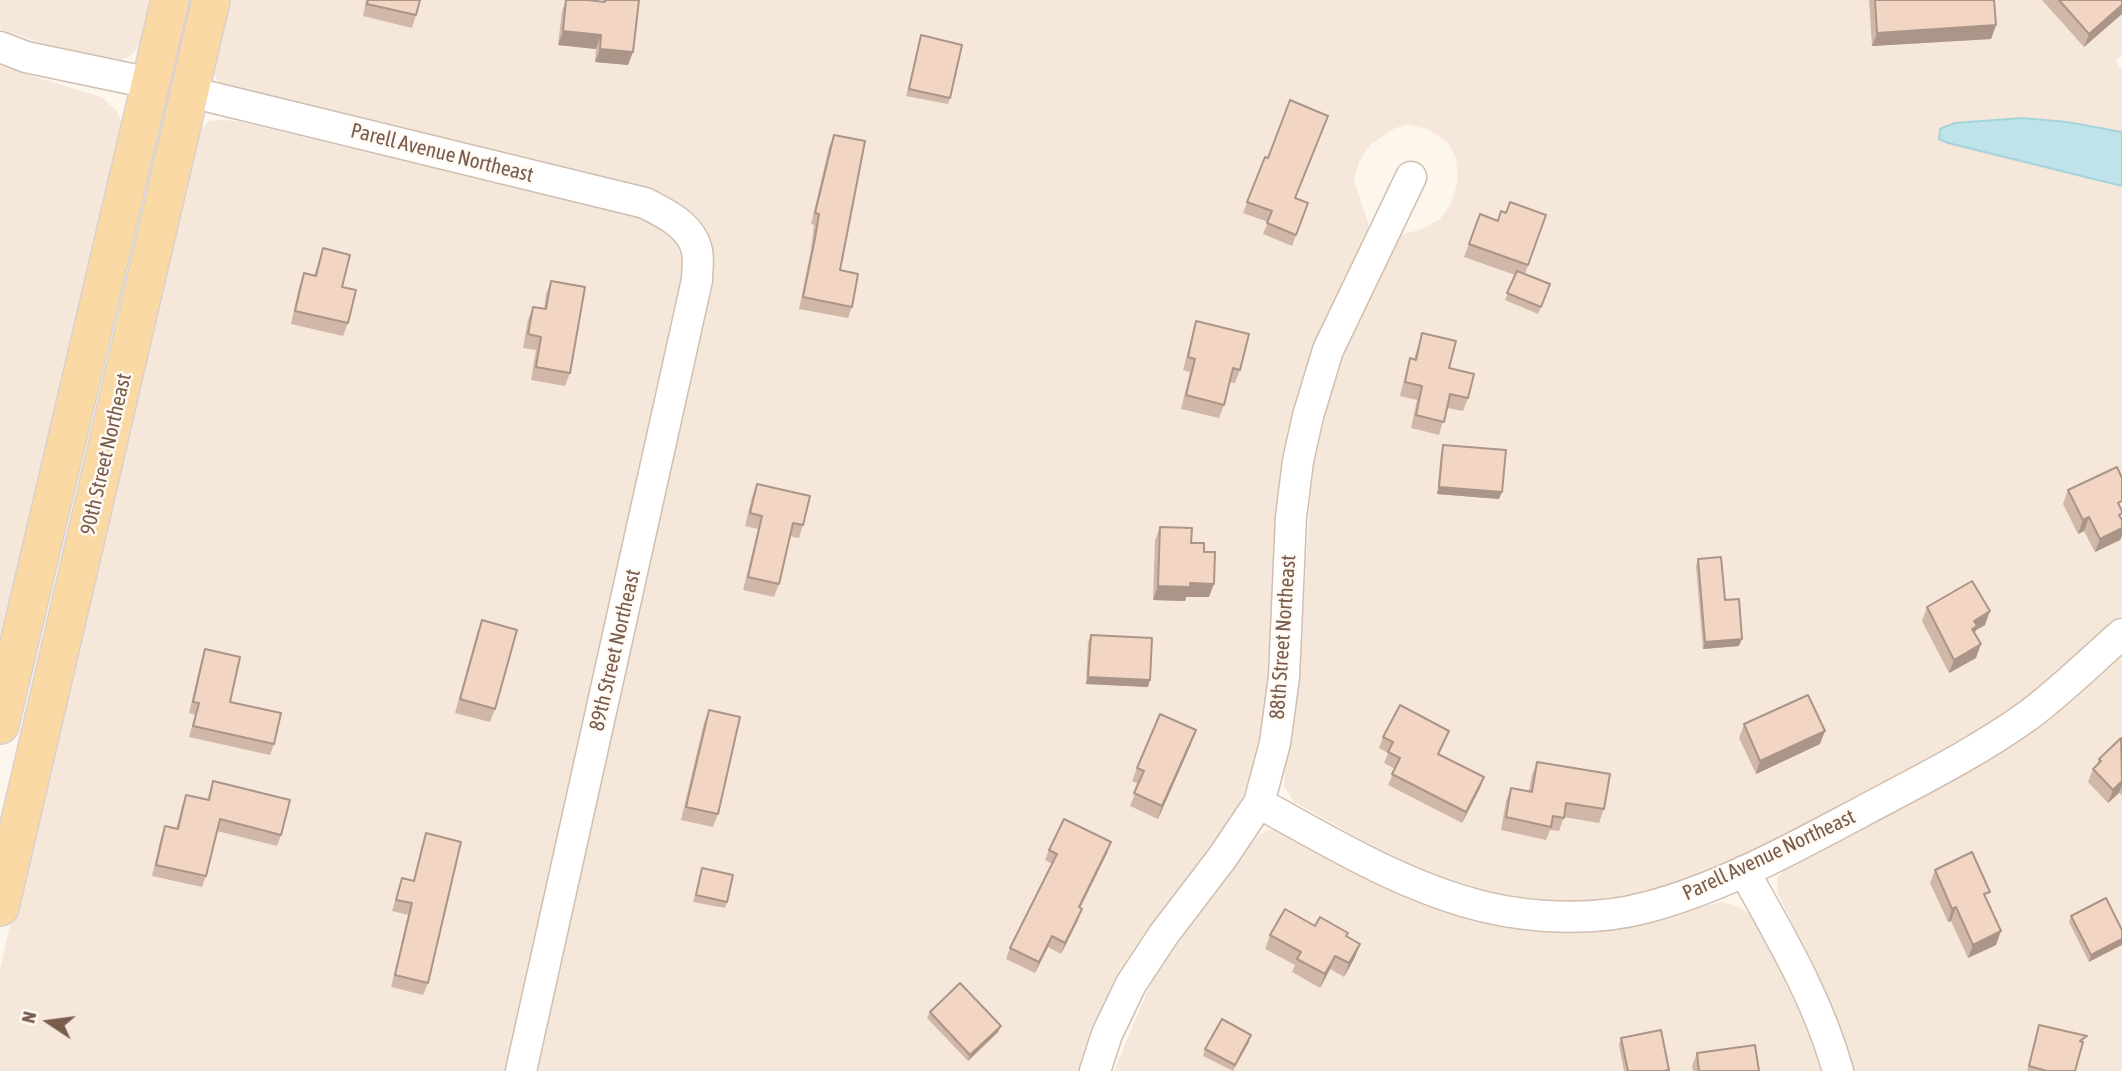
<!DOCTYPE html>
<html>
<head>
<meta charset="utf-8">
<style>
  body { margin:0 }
  #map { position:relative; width:2122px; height:1071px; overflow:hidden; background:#fdf6ec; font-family:"Asap Condensed",sans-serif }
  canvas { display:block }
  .north { position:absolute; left:14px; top:987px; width:70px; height:70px; -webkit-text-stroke:5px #fffaf3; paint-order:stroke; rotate:283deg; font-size:19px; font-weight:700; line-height:28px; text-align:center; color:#7a5c4d }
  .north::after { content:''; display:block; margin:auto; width:24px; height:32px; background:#7a5c4d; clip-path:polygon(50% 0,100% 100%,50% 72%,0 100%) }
</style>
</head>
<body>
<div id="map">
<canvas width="2122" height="1071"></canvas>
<div class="north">N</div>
</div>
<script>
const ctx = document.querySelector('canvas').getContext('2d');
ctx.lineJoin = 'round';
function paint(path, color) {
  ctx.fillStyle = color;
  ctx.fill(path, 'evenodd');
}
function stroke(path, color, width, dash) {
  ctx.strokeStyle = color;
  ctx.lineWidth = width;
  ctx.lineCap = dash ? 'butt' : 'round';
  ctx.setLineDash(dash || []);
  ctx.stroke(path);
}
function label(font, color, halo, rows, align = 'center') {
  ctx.font = font + ' "Asap Condensed",sans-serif';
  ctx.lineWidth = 5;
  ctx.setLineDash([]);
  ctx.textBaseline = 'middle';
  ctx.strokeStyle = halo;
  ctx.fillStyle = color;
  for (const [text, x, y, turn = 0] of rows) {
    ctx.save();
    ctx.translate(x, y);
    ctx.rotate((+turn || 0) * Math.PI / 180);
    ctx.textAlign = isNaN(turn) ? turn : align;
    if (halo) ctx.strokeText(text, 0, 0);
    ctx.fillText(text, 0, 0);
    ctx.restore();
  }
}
const residential = new Path2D(`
  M0,0H151L140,45L130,56L116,62L88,59L0,29Z
  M221,0H2122V54L2115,61L2122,70V132L2067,122L1940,139L1948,143L2122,186V615L2099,633L2049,682L2010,712L1929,763L1693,880L1636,894L1571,902L1499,895L1410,867L1294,802L1284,786L1285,767L1298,687L1313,457L1322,411L1337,367L1394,244L1401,235L1425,228L1440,219L1451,203L1458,181L1456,158L1448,142L1427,129L1408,125L1395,128L1370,145L1359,162L1354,180L1368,223V232L1366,241L1341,296L1269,697L1257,754L1245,793L1220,834L1144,935L1108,1000L1082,1071H535L713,284L709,242L691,215L221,86L211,69Z
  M0,66L101,97L116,110L122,122V136L0,663Z
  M225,120L241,122L643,218L665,232L680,246L686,269L563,826L506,1071H0V969L191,138L209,121Z
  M2122,655V1071H1852L1832,1008L1778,894L1777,879L1786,867L1923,797L2036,730Z
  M1267,830H1277L1425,904L1480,923L1525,929L1625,925L1722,902L1738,906L1751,915L1761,928L1791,995L1810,1029L1823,1071H1114L1150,985L1177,940L1218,890L1254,839Z`);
const water = new Path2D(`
  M2023,118L2067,122L2122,132V186L1948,143L1939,139L1940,129L1955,123Z`);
const minor = new Path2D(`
  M0,47L26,57L150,83
  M190,92L645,203C665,213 692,226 697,251C699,260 697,271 697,280L521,1071
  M1259,803C1332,843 1403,887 1485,907C1536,919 1597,921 1648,907C1723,887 1793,848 1861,812C1917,782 1974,754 2026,717C2059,693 2091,661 2122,634
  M1744,871C1780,936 1818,999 1838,1071
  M1095,1071L1107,1034L1131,984L1164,934L1222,858L1259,803L1275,743L1284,677L1291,517L1298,461L1308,416L1328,350L1411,177`);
const major = new Path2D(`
  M0,725L170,0
  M0,907L211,0`);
const wall = new Path2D(`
  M366,0H420L416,15L412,28L363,16Z
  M566,0H587L603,2L604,0H639L628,65L595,62L596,49L558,45L562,11Z
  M1869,0H1994L1996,25L1991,39L1872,46Z
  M2042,0H2122L2084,47Z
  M921,35L950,98L948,104L906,96Z
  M834,135L840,270L852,307L848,318L799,309L811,250L814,225L811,224L829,147Z
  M1265,157L1295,198L1308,203L1292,246L1263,234L1268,222L1243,213Z
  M1506,213L1546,215L1525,274L1550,284L1538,314L1505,300L1515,275L1464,257L1480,214L1498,221Z
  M323,248L342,287L348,323L343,336L291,324L299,287L304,273L314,276Z
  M551,281L570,373L565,386L531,380L536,350L523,348L528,320L533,307L544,309L546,294Z
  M1196,321L1240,370L1235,383L1229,382L1224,405L1219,418L1181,409L1190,372L1183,370L1192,335Z
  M1422,333L1449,368L1468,398L1463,411L1447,408L1439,435L1411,428L1417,400L1400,396L1406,372L1410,358L1414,359Z
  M1443,445L1499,499L1437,494L1441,452Z
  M757,484L803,525L799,538L789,536L779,584L774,597L743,590L758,529L745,526L752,497Z
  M2068,490L2121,518L2120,540L2095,552L2084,531L2078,534L2063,504Z
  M1160,527L1191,543L1204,552L1209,597H1186L1185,601L1153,600L1155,540Z
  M1698,559L1725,600L1739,646L1703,649L1696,566Z
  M1927,607L1985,625L1976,630L1974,634L1976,658L1949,673L1922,621Z
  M482,620L495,709L490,722L455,713L477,633Z
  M1091,635L1148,687L1086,684L1088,642Z
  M205,649L230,702L274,744L270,755L189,737L195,715L189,713L201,661Z
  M709,710L718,814L713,827L681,820L704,723Z
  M1744,724L1820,744L1756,774L1739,738Z
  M1383,737L1445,742L1439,754L1480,788L1462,823L1388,785L1395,769L1384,763L1388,753L1379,748Z
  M2122,738V795L2119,793L2108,803L2088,782L2093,769L2097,765L2099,759Z
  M1191,744L1158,819L1130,806L1139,784L1132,781L1137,768Z
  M1537,762L1604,809L1599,823L1564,817L1559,831L1550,830L1546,840L1501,830L1506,801L1511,788L1529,791L1532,775Z
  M213,781L281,835L277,846L217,831L206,876L202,887L152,876L161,837L165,826L176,829L182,806L186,795L207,800Z
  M426,833L428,983L423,995L391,987L408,915L392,911L402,878L413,881L422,845Z
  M1111,842L1107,853L1080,908L1078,920L1061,954L1048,947L1035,973L1006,959L1010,948L1052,864L1045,860L1049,850Z
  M702,868L727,902L725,908L693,902Z
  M1935,870L1996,945L1968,958L1951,921L1948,922L1930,883Z
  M2071,916L2122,930L2089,962L2069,922Z
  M1315,926L1347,937L1360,944L1355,957L1344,977L1330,969L1320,988L1292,972L1295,965L1265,949L1270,935Z
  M930,1012L998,1032L968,1061L927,1018Z
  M2039,1025L2084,1043L2082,1045L2075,1071H2027Z
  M1621,1038L1669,1070V1071H1624L1619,1045Z
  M1249,1042L1233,1071L1203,1056L1205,1049Z
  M1697,1053L1759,1071H1693L1692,1066Z`);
const shadedWall = new Path2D(`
  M2122,5V14L2084,47L2089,34Z
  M1996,25L1991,39L1872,46L1877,33Z
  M563,31L601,35L596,49L558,45Z
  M600,49L633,52L628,65L595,62Z
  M1439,487L1502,492L1499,499L1437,494Z
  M2089,517L2084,531L2078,534L2083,520Z
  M2122,528V536L2120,540L2095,552L2100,539Z
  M1190,583L1214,584L1209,597H1186L1185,601L1153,600L1158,586Z
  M1990,611L1985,625L1976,630L1972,639L1967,642L1974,621Z
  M1742,639L1739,646L1703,649L1705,642Z
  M1981,644L1976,658L1949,673L1954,660Z
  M1088,677L1150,680L1148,687L1086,684Z
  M1196,730L1191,744L1158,819L1162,806Z
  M1825,731L1820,744L1756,774L1760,761Z
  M1484,777L1480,788L1462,823L1466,812Z
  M2122,781V785L2119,793L2108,803L2113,790Z
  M1111,842L1107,853L1075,918L1079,907Z
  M1956,907L1951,921L1948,922L1952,909Z
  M1082,909L1078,920L1061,954L1065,943Z
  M2001,931L1996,945L1968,958L1973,945Z
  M1052,936L1048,947L1035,973L1039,962Z
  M2122,939V945L2089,962L2091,955Z
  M1360,944L1355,957L1344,977L1349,963Z
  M1335,956L1330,969L1320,988L1325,974Z
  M1001,1026L998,1032L968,1061L970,1055Z
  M1251,1035L1249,1042L1232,1071L1235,1065Z`);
const building = new Path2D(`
  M368,0H420L416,15L367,4Z
  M566,0H587L605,2V0H639L633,52L600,49L601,35L563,31Z
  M1875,0H1994L1996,25L1877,33Z
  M2059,0H2122V5L2089,34Z
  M921,35L962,45L950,98L909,89Z
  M1290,100L1328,116L1295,198L1308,203L1296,235L1267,223L1272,211L1247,202L1265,157L1268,158Z
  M834,135L865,141L840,270L858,274L852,307L803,297L815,238L819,214L815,213Z
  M1510,202L1546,215L1528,265L1469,244L1480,214L1498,221L1501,211L1506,213Z
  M323,248L350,255L342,287L356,290L348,323L295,311L304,273L316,276Z
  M1517,271L1550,284L1541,307L1507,293Z
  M551,281L585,287L570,373L536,367L541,337L528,334L533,307L546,309Z
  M1196,321L1249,334L1240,370L1233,368L1224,405L1186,395L1195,359L1188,357Z
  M1422,333L1456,341L1449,368L1474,374L1468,398L1450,394L1444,422L1416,415L1422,386L1405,382L1410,358L1416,360Z
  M1443,445L1506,450L1502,492L1439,487Z
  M2117,467L2122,478V501L2118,503L2122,511V513L2119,515L2122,520V528L2100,539L2089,517L2083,520L2068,490Z
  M757,484L810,496L803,525L793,523L779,584L748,577L762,516L750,513Z
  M1160,527L1192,528L1191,543H1204V552H1215L1214,584L1190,583V587L1158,586Z
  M1721,557L1725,600L1739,599L1742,639L1705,642L1698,559Z
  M1972,581L1990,611L1974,621L1977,626L1972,629L1981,644L1954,660L1927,607Z
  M482,620L517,630L495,709L460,699Z
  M1091,635L1152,638L1150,680L1088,677Z
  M205,649L240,657L230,702L281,713L274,744L193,726L199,703L193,702Z
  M1808,695L1825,731L1760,761L1744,724Z
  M1400,705L1449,731L1438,754L1484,777L1466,812L1392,774L1400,758L1388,752L1393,742L1383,737Z
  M709,710L740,717L718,814L686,807Z
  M1160,714L1196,730L1162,806L1134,793L1144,771L1137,768Z
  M2121,738L2122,781L2113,790L2093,769L2101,761L2099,759Z
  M1537,762L1610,774L1604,809L1566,803L1564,818L1553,816L1551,827L1506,817L1511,788L1532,792Z
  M213,781L290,800L281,835L220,819L206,876L156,865L165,826L178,829L186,795L209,800Z
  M1064,819L1111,842L1079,907L1082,909L1065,943L1052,936L1039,962L1010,948L1057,854L1049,850Z
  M426,833L461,842L428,983L395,975L412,903L396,900L402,878L414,881Z
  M1972,852L1990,892L1984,894L2001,931L1973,945L1956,907L1952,909L1935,870Z
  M702,868L733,875L727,902L696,895Z
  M2106,898L2122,930V939L2091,955L2071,916Z
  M1285,909L1315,926L1320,917L1348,933L1346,936L1360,944L1349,963L1335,956L1325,974L1297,959L1301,952L1270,935Z
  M960,983L1001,1026L970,1055L930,1012Z
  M1222,1019L1251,1035L1235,1065L1205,1049Z
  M2039,1025L2087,1036L2080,1041L2083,1042L2075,1071H2047L2029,1066Z
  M1661,1030L1669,1070L1663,1071H1628L1621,1038Z
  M1755,1045L1759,1071H1699L1697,1053Z`);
const streetNames = [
  ["Parell Avenue Northeast",442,153,14],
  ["90th Street Northeast",106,454,-77],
  ["88th Street Northeast",1283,637,-86],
  ["89th Street Northeast",615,650,-77],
  ["Parell Avenue Northeast",1769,855,-25]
];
paint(residential, '#f5e8da');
paint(water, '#bfe3e8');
stroke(water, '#a5d3da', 2);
stroke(minor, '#d1beb0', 33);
stroke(major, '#dad1cd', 40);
stroke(minor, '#fff', 30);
stroke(major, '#fbd9a5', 37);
paint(wall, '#d1b7a8');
paint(shadedWall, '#aa9588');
paint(building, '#f3d5c3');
stroke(building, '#aa9588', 2);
label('21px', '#7a5c4d', '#fffaf3', streetNames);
</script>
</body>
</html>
